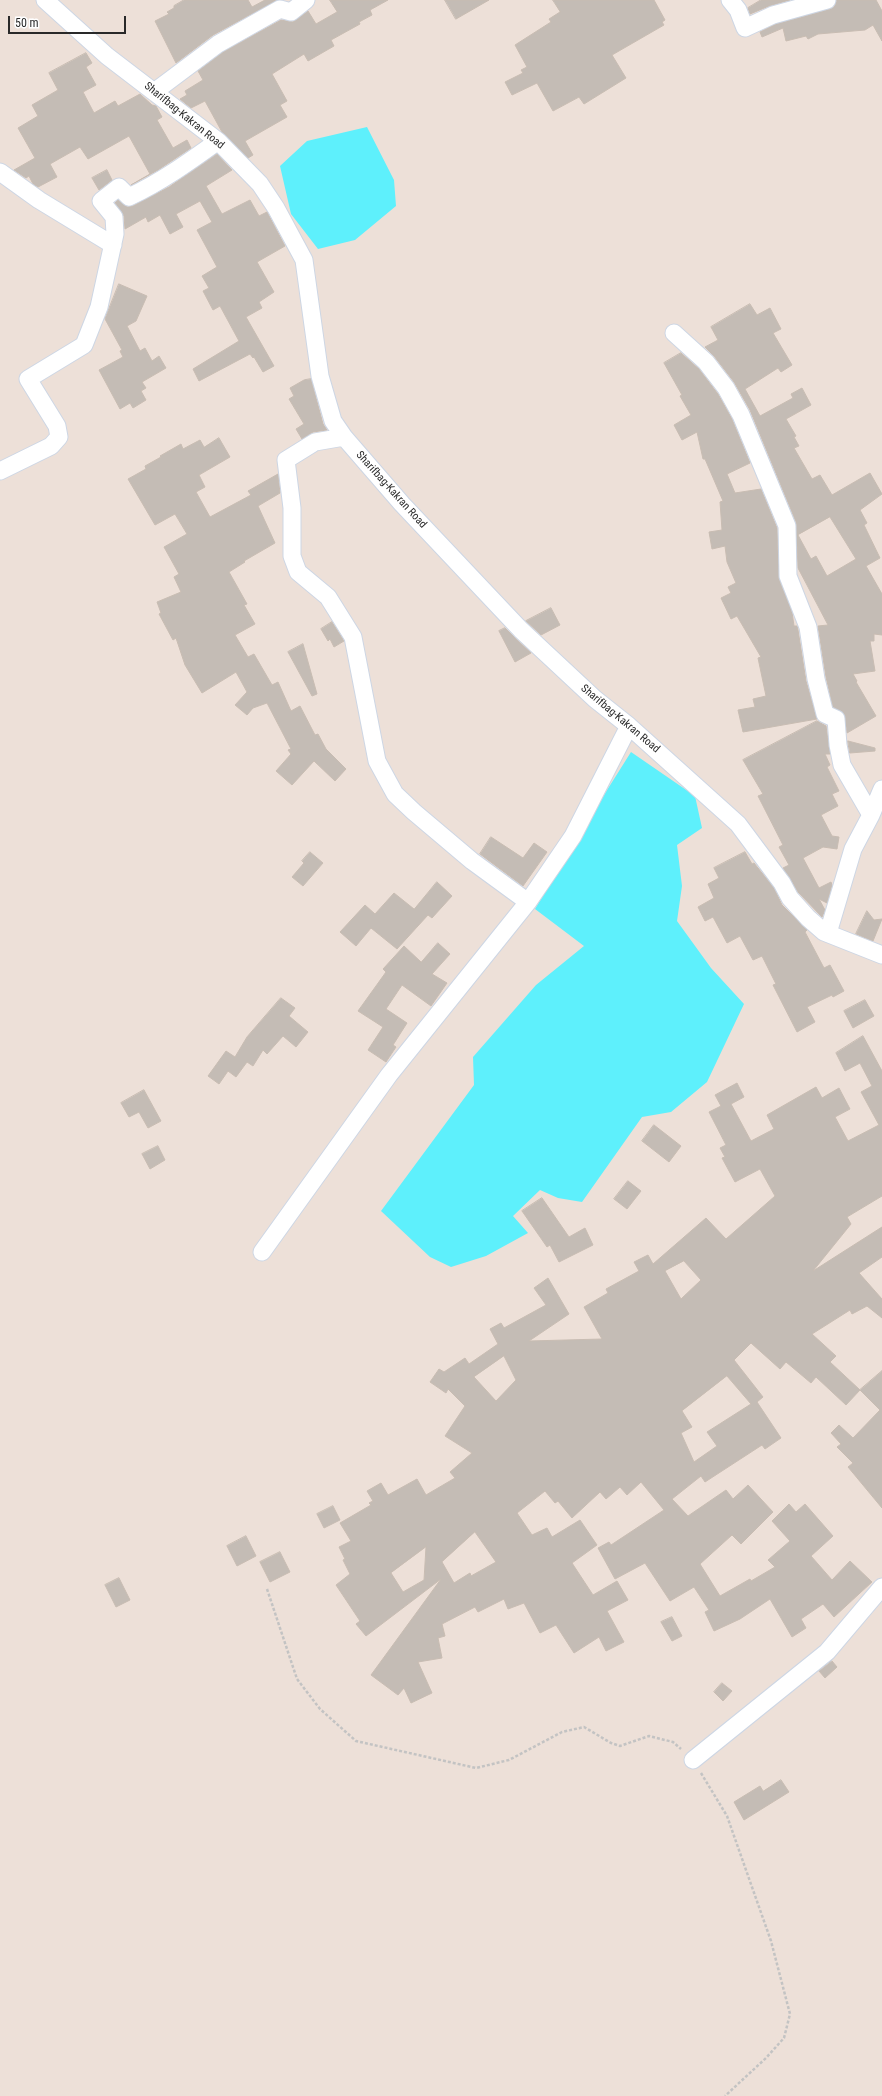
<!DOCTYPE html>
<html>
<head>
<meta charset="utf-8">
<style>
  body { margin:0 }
  #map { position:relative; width:882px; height:2096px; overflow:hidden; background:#ede0d8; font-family:"Roboto Condensed",sans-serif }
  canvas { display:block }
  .scale { position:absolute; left:8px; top:16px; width:118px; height:18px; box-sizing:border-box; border:2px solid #292929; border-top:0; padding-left:5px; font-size:12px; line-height:14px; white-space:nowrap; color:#292929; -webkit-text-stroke:3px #fff; paint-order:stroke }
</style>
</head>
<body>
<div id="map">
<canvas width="882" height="2096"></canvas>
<div class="scale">50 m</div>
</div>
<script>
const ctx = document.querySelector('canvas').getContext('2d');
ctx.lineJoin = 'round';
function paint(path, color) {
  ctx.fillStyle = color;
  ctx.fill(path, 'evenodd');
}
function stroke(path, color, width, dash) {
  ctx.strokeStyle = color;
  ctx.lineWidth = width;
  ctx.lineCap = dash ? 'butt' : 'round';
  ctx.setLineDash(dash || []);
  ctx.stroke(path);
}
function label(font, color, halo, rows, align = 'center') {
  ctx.font = font + ' "Roboto Condensed",sans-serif';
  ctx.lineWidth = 3.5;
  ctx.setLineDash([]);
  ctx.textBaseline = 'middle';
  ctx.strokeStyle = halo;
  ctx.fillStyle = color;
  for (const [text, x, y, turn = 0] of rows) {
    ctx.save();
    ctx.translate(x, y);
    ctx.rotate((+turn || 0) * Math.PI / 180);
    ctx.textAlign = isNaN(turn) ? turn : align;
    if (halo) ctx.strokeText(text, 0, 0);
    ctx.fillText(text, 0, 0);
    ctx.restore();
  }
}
const water = new Path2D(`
  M367,127L394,180L396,206L355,240L318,249L291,214L280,166L307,141Z
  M631,752L695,796L702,828L677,845L682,886L677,921L711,968L744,1004L707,1082L671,1112L642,1117L582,1202L558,1198L540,1190L513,1216L528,1233L486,1256L451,1267L430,1257L381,1211L474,1085L473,1057L536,985L584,946L535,909L597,806Z`);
const building = new Path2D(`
  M184,0H248L252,7L265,0H277L213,35L176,63L155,21L169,14L167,12L174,8V6Z
  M330,0H388L370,10L372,15L359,22L360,24L331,40L334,46L308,61L304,54L272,74L287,101L280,105L287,117L245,141L253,155L248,158L222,132L205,101L191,108L180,99L187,95L185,91L203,80L198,71L223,52L281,20L293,22L308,11L316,24L337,12Z
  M445,0H489L456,19Z
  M553,0H654L665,20L662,22L664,25L612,55L626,78L584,104L579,97L553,111L537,83L512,95L505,82L523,73L521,70L527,67L515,45L551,22L549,19L560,12Z
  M761,0H790L769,6L750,14L748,8Z
  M837,0H876L882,11V41L873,25L865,30L818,34L808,39L806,36L786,41L783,28L762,37L760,32L776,24L830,9L834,7Z
  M86,53L92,63L86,67L96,85L83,92L94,113L115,101L118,106L140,94L152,105L156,106L162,117L157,120L173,148L187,140L191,148L158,170L131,185L150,174L129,136L88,159L80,147L50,164L57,177L38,187L33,184L29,176L26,178L14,170L35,158L18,128L38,116L32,105L58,90L49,73Z
  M217,154L232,170L206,186L222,214L250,200L259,216L267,212L285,246L257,262L274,292L259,302L262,308L246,317L274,366L263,372L254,357L253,358L250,354L199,381L193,369L239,341L220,306L213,310L203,291L209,288L202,276L217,267L197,230L212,222L200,201L176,214L183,227L170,234L160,215L148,222L146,217L125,229L124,216L115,203L118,200L127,207L133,206L169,187Z
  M107,170L112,180L99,190L92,178Z
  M119,284L147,296L136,321L127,326L140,351L145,348L152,361L159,356L166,368L142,382L146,388L141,391L146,400L133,408L130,403L120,409L99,370L123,357L120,351L122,350L105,319Z
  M750,304L757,315L770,308L781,329L773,333L792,365L781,372L778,368L745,389L760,416L793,398L791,394L802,388L811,405L786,419L796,436L794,437L799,446L794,448L812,479L820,475L832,495L870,473L882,494L860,510L867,523L864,525L880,558L866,566L882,594V635L874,634V641H870L875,671L853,674L857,681L856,682L876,716L847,733L844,714L833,707L826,677L818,626L828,625L798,568L796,522L750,410L734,382L714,356L705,347L718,340L711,327ZM830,517L856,559L827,576L816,556L811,559L798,535Z
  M681,353L699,369L718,394L732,419L750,463L727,474L735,493L761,489L777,528L779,579L792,612L794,626H797L798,630L806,681L817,719L743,732L738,710L755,707L753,699L766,696L758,658L761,657L737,616L731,619L721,598L731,593L728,587L736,583L727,562L725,546L712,549L709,532L722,530L720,502L723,501L705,459H703L697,432L682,440L674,425L691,415L680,396L682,395L664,363Z
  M311,379L323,424L327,430L313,432L302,439L296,429L304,424L289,399L294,396L290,388L304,380Z
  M219,438L230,457L199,475L205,487L196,492L210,517L251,495L248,491L278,474L280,493L258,506L275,543L244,561L245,562L229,572L247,604L244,605L255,624L235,635L248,657L254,654L272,685L278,682L291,711L300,706L315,735L318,734L326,749L346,769L335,781L314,761L292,785L276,771L291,754L288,750L291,749L267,703L253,708L247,715L235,705L247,692L236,672L202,693L185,665L176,638L173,640L159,614L161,613L157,602L181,592L174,577L179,574L164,547L187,534L175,514L155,525L128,479L146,469L145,466L161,457L160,456L181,444L183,449L200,440L204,447Z
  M551,608L560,625L541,635L526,621Z
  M332,622L344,641L334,647L330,639L328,641L321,629Z
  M505,628L514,637L531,653L515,662L499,631Z
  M303,644L317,694L312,696L288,652Z
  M817,721L826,726L830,754H825L830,765L827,767L839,791L832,794L838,806L821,815L832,836L839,837L837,849L823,847L803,858L819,888L831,882L832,885L827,903L819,899L825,910L822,917L798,892L783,868L789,865L779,847L783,845L758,796L763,794L743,760Z
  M848,741L875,748V751L850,753Z
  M491,837L523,858L534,843L547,852L523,886L480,854Z
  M310,852L323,863L303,886L292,877L304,863L302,861Z
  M745,852L752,864L754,863L774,888L782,905L807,930L805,932L824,968L830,965L844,991L833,997L832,995L807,1007L815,1022L797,1032L773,985L776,984L762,956L753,960L740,936L727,943L713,917L705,921L698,907L714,898L708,884L719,878L714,868Z
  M437,882L452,896L432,918L428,915L397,949L371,928L356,946L340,932L365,905L375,914L394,893L414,909Z
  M867,911L874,920L882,919L873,941L856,934Z
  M438,943L450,954L432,974L447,983L431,1006L402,985L386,1009L407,1023L393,1045L396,1047L386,1062L368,1050L383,1027L358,1011L386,972L383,969L404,946L421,962Z
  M281,998L295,1008L289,1016L308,1032L296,1047L283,1036L267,1054L263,1050L253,1066L247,1062L236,1077L228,1071L219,1084L208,1076L226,1051L235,1057L247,1037Z
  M865,1000L874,1016L853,1028L844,1011Z
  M863,1036L882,1071V1196L847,1217L851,1224L813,1271L882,1227V1257L859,1273L882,1299V1318L867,1306L852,1314L850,1310L812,1334L836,1356L830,1362L860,1390L846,1405L816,1377L811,1383L786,1362L780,1369L751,1343L734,1360L763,1397L757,1402L781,1438L765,1449L762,1445L705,1482L701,1476L672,1499L688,1516L726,1490L733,1499L748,1485L773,1512L741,1544L732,1535L700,1564L720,1596L750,1579L751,1581L775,1567L768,1560L790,1541L772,1521L789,1504L796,1512L805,1504L833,1536L811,1556L832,1580L850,1561L872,1582L834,1617L823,1604L801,1619L806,1628L792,1637L770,1599L740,1619L714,1631L705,1612L709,1610L694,1587L670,1601L645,1563L615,1579L598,1548L609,1542L611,1545L664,1510L641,1482L627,1495L620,1487L606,1499L600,1492L572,1518L558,1501L555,1503L545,1491L517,1513L532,1535L547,1528L552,1537L580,1520L597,1545L572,1563L593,1595L617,1581L628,1600L607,1611L624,1642L606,1651L599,1637L574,1653L556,1625L540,1633L524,1603L508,1609L504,1599L478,1612L475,1607L442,1624L445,1636L438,1638L442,1658L418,1662L432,1693L411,1703L404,1688L398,1695L371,1675L441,1579L366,1636L356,1624L360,1621L336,1585L350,1574L343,1560L345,1559L339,1547L351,1541L340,1523L371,1505L369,1503L373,1501L367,1491L381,1483L388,1495L417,1479L426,1495L455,1478L450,1472L472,1453L445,1436L465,1406L448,1389L446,1393L430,1382L439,1369L444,1372L465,1358L469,1364L498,1344L490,1329L501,1323L504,1328L546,1305L534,1288L548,1278L569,1314L529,1341L602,1339L584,1307L608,1293L606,1289L639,1271L634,1262L648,1255L653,1264L706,1218L726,1239L775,1196L760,1169L735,1182L722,1158L725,1157L720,1148L726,1145L709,1112L721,1106L715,1095L737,1083L744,1097L731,1104L751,1141L774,1129L767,1115L816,1087L822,1098L839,1088L850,1109L835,1117L848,1141L879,1125L861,1092L872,1086L860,1063L845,1071L836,1053ZM684,1261L701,1280L681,1299L665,1271ZM504,1356L516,1380L496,1401L474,1377ZM727,1376L751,1404L707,1432L717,1446L694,1462L681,1433L692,1427L682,1411ZM475,1532L496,1562L471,1576L470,1573L454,1583L442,1562ZM426,1547L424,1580L403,1592L391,1573Z
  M144,1090L161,1121L148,1128L139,1112L129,1117L121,1103Z
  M654,1125L681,1146L669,1162L642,1141Z
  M158,1146L165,1160L150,1169L142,1154Z
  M628,1181L641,1191L627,1209L614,1199Z
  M542,1198L569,1237L585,1228L593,1245L559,1262L550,1245L547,1247L522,1211Z
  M882,1371V1508L848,1467L853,1463L837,1447L841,1444L831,1433L839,1425L853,1438L880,1410L860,1390Z
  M333,1506L340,1520L324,1528L317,1514Z
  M246,1536L256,1556L237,1566L227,1546Z
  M280,1552L290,1572L270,1582L260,1562Z
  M119,1578L130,1600L116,1607L105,1585Z
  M672,1617L682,1636L672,1641L661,1622Z
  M832,1661L837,1667L825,1678L819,1671Z
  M722,1683L732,1691L723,1701L714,1692Z
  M781,1780L789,1792L744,1820L734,1802L760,1786L763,1791Z`);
const path = new Path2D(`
  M267,1589L297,1679L320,1709L356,1741L476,1768L509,1760L562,1732L584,1727L611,1743L620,1746L649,1736L673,1742L681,1749
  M701,1773L727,1816L771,1941L790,2014L784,2038L766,2058L725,2096`);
const street = new Path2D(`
  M45,0L107,56L218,141L260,184L276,208L304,260L320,376L333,421L344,437L402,504L521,630L595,699L629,726L738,824L782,883L790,898L808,918L824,932L882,955
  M730,0L738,10L745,28L773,15L827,0
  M154,92L218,44L280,9L291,12L306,0
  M0,172L39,200L113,245
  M674,333L706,362L726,388L741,415L787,526L788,576L808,627L816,679L825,714L836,719L838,745L842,765L871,815
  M0,471L51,446L59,437L57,426L28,379L84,345L99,307L115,234L114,217L101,201L119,187L129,197C161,182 189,162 218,141
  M528,902L573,836L629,726
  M828,933L853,849L871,815L882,789
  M262,1252L389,1075L528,902L472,861L414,812L395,794L377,761L353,637L328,597L298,572L292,556V508L286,460L315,442L344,437
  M693,1760L827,1652L882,1587`);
const streetNames = [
  ["Sharifbag-Kakran Road",184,116,39],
  ["Sharifbag-Kakran Road",391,490,48],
  ["Sharifbag-Kakran Road",620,719,40]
];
paint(water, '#5ef0fc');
paint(building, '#c4bcb5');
stroke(building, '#c8bcb2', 1);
stroke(street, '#cdd6e4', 19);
stroke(path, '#c3c3c3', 2.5, [3, 2]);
stroke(street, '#fff', 17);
label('11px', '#292929', '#fff', streetNames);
</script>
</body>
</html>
